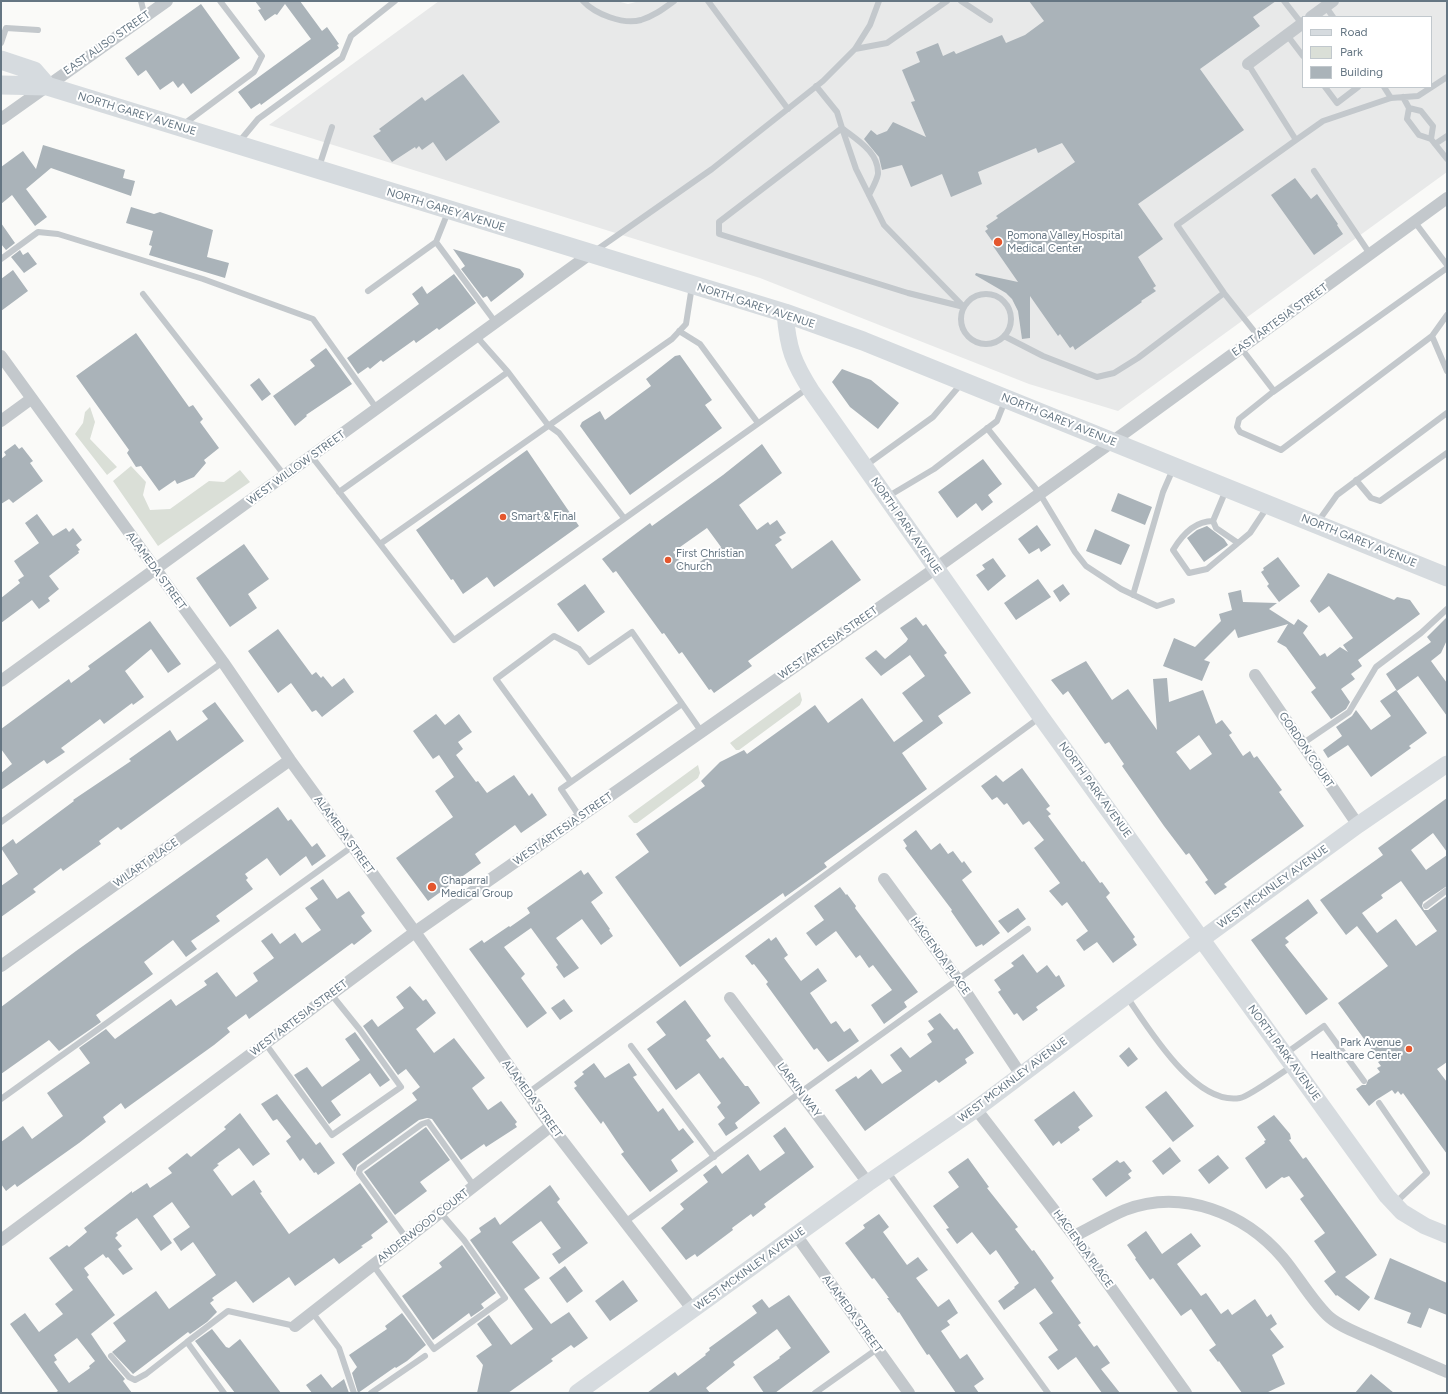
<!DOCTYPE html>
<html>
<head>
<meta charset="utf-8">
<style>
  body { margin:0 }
  #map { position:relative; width:1448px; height:1394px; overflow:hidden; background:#fafaf8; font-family:Figtree,sans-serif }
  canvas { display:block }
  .frame { position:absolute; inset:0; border:2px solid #657683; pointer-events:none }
  .legend { position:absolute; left:1302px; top:16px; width:130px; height:72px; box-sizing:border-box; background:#fff; border:1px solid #c1c8cd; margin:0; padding:5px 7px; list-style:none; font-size:12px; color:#657683 }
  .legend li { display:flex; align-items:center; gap:8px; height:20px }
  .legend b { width:20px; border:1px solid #c1c8cd }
</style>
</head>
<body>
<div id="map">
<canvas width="1448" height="1394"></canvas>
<div class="frame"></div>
<ul class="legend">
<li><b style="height:5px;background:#d6dbdf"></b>Road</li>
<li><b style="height:11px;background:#dadfd7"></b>Park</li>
<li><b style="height:11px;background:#aab3b9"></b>Building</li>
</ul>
</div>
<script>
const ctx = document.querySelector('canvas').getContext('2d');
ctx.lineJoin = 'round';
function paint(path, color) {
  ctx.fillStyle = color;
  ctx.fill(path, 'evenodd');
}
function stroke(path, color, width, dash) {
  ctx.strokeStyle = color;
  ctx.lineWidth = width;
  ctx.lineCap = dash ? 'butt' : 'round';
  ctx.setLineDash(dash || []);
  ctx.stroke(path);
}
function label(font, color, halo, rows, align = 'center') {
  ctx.font = font + ' Figtree,sans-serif';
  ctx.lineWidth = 4;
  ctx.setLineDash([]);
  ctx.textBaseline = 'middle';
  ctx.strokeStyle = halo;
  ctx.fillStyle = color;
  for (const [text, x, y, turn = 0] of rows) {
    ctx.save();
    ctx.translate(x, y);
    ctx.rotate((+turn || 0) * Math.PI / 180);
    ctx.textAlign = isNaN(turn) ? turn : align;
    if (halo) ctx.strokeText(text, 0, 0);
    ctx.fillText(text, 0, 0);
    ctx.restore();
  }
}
const built = new Path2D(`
  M439,1H617L628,4L640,1H1447V172L1118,411L1029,384L760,278L269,125ZM1303,17H1431V87H1303Z`);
const green = new Path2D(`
  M90,407L95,422L90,439L117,467L107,475L75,434L83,423L85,412Z
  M131,466L146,482L143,495L150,510L170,509L209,481L224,482L240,470L250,482L158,546L113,481Z
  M800,692L802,700L800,705L739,750H736L730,743Z
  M698,765L700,773L698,778L637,823H634L628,816Z`);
const building = new Path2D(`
  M255,1H300L322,31L327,27L339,44L337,45L339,48L261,105L260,103L251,109L238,92L311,39L285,4L277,15L275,14L265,21L258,10L261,9Z
  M1029,1H1276L1253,17L1260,26L1200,69L1244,130L1138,204L1163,239L1138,257L1156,286L1153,288L1156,291L1141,301L1142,302L1075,350L1073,346L1070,348L1060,334L1058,336L1030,296V338L1022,339L1018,311L1012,299L1006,293L975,275L976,273L1018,282L993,246L995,245L985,231L988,229L986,226L998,218L996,216L1075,162L1062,143L1038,153L1036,148L978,172L982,184L951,197L942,174L911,187L902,165L882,170L879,157L864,139L871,130L877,135L887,131L893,122L926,137L911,102L915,101L902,70L920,62L916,52L938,43L943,56L954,51L956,54L1002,35L1006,43L1025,35L1044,21Z
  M201,4L240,58L191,94L183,83L178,88L173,81L160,90L146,70L138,76L125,58Z
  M463,74L500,122L446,161L433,142L422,150L419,146L416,149L415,147L392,162L373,136L381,131L379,129L422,97L425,101Z
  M43,145L125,170L123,178L135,181L131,196L51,168L26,189L47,217L35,226L12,195L1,204V167L23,151L36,169Z
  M1295,178L1311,199L1317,194L1338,224L1337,225L1343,234L1314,255L1271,195Z
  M131,207L154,214L160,212L213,230L207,257L229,263L225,278L149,255L152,246L149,245L153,231L126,223Z
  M1,223L15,243L6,250L1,244Z
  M453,249L520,269L524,274L523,277L491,302L487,296L483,298L461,269L465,266Z
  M20,250L23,255L28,252L37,264L24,273L11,257Z
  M13,270L28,291L1,311V279Z
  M454,274L476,303L439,330L437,328L416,343L414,340L383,362L381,360L370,369L368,367L358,374L347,358L419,304L412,294L422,286L427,294Z
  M136,333L189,407L193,405L203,419L200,422L219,448L204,460L206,463L194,477L177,484L175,480L159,491L141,466L136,467L127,453L129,450L76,376Z
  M326,348L352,384L306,415L307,416L295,426L273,396L315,366L310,360Z
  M680,355L712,400L705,405L722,428L630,495L580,426L582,422L600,411L605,420L651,386L646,379L675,356Z
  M842,369L871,380L899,403L878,429L850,407L832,382Z
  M259,378L271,394L262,401L250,385Z
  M15,444L19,449L22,447L33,461L30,463L43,481L13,503L9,499L1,504V459L6,455L4,452Z
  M762,444L782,473L739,505L757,530L768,522L770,525L777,520L786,533L779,537L782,540L775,545L792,569L832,540L861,580L748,661L752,666L714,693L711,689L709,690L682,652L679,654L664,633L662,634L616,571L613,573L602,559L650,523L652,526L723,475ZM707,528L721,547L687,571L673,552Z
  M527,450L579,526L494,587L487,577L463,594L453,579L451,580L416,530Z
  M983,459L1002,484L988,495L993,502L982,511L976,503L957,518L938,492Z
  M1118,493L1152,507L1145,525L1111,511Z
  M37,514L53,536L66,528L69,532L73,528L82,540L76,545L80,550L78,551L79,553L49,576L59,589L48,598L50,601L39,609L32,600L1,623V598L20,583L18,580L24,576L14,561L39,543L25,523Z
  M1037,525L1051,545L1041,552L1039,548L1029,554L1018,539Z
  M1207,526L1224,539L1228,545L1204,562L1187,538L1197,530Z
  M1095,529L1130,545L1121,565L1086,551Z
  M244,544L269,579L248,594L257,608L230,627L196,578Z
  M1278,557L1300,586L1279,602L1267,586L1269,584L1261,572L1264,570L1263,568Z
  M993,558L1006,576L988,591L976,575L985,569L982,565Z
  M1328,573L1394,600L1397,597L1410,600L1420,614L1358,660L1362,666L1351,674L1355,679L1341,689L1350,702L1346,709L1331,719L1311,692L1316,688L1286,647L1277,642L1288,624L1238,638L1235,629L1204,660L1210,662L1202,681L1163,666L1174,638L1195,647L1221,621L1219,614L1232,610L1228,593L1241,590L1243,602L1277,603L1269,609L1294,625L1298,619L1308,626L1303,633L1320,656L1325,653L1327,657L1340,647L1348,652L1343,645L1353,638L1329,606L1319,613L1310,601Z
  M1038,579L1051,597L1016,620L1004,603Z
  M585,584L605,612L578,632L557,604Z
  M1063,584L1070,594L1060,602L1053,591Z
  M916,617L923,626L926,624L941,645L947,653L944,655L971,693L938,716L943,723L902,753L927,789L824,863L827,867L785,897L783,893L680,967L615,877L649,852L636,834L705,786L701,781L720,762L744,750L747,754L815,705L828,723L862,698L894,742L923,721L902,693L925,676L910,655L881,676L865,658L876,650L885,659L906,642L908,639L900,628Z
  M1447,617V640L1441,653L1431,661L1447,683V716L1418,676L1397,691L1386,674L1431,642L1427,637Z
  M150,621L181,664L168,673L151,649L125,671L144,697L133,705L132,703L104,724L100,719L61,748L65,752L47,764L44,760L1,790V773L12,764L1,749V729L69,679L71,683L90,669L88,666Z
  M278,629L312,675L316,672L321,678L323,676L332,687L344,678L354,692L322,717L316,710L312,712L291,683L278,693L248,651Z
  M1086,661L1112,700L1128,689L1157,730L1153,679L1167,678L1169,702L1203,690L1216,724L1222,720L1232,733L1229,735L1243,756L1250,751L1254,758L1257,756L1282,790L1279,792L1304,826L1224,884L1227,887L1215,895L1205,882L1208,880L1189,853L1186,855L1164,826L1122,766L1124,764L1109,742L1105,744L1068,691L1063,695L1051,680ZM1199,735L1212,754L1190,770L1176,752Z
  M1396,690L1427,733L1409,746L1411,748L1371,777L1348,745L1328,758L1323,750L1342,736L1336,727L1352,716L1356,710L1371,730L1391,716L1380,701Z
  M215,702L244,741L121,830L118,827L99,841L101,844L63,871L61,868L33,889L36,892L1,917V886L18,874L1,848L13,839L16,844L74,801L73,800L131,761L129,759L170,730L177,741L208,719L202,711Z
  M436,714L445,725L459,714L472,732L458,742L463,749L456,755L476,782L478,781L487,793L514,775L529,796L532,793L547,815L521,833L515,825L475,854L481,863L428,901L396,858L453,817L435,791L454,777L439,755L433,759L413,731Z
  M1022,768L1050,806L1046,809L1051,814L1048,816L1082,862L1084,861L1100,883L1102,882L1110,893L1106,897L1135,937L1133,939L1137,945L1113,963L1097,942L1084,951L1076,940L1088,931L1067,902L1062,906L1049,891L1060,883L1034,848L1044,840L1029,821L1023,825L1007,803L1004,805L997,797L992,800L981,786L996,775L1003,782Z
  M1447,798V852L1433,833L1411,850L1426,870L1447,855V886L1423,902L1422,906L1424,910H1428L1447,896V1062L1437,1069L1447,1082V1154L1403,1093L1401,1095L1398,1091L1395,1094L1392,1090L1376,1100L1369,1106L1356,1089L1362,1085H1366L1368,1080L1380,1072L1377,1068L1381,1066L1378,1062L1380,1061L1338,1003L1388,966L1357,926L1346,935L1320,900L1383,855L1378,848ZM1401,881L1437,931L1416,946L1396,919L1377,933L1362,913L1383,898L1381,895Z
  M278,807L288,821L291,819L312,847L317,843L326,856L312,866L306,856L280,876L267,858L245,874L248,878L246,880L253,889L216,916L220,921L191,941L197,949L186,957L173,940L144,962L153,974L96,1015L101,1022L59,1051L49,1040L1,1074V1007L76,951Z
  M916,830L931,850L940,843L948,854L953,851L962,863L964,861L972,872L962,880L1000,933L983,946L982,944L976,947L951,911L952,910L905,848L907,846L903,840Z
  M581,870L584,875L588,872L603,893L591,902L610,929L609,930L613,936L601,945L582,919L556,938L579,968L564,978L556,967L558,965L531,928L504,947L525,974L521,978L547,1013L527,1028L469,949L482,940L484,943L509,926L510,927L530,913L527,908Z
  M323,879L337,899L349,891L365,913L361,916L372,931L354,945L352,943L249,1019L246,1014L227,1028L230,1032L214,1045L125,1109L121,1103L103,1117L106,1122L79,1143L17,1187L15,1184L6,1191L1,1184V1142L23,1126L32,1139L63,1116L47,1093L90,1063L79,1048L106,1029L115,1039L171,999L176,1006L207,985L204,981L217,972L236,997L258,981L253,973L274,958L261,941L272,933L280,944L295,933L302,943L321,930L305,908L318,899L310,888Z
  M840,887L846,895L847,894L856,906L855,908L918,992L904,1002L907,1007L884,1024L871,1005L892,990L873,965L869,968L860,955L856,958L836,931L816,946L806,933L824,920L814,906Z
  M1308,899L1318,913L1285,938L1289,942L1285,945L1328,999L1306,1015L1251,940Z
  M1018,908L1026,919L1008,933L998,921Z
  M776,937L788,955L784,958L801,981L818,968L827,981L810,993L831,1024L836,1021L844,1032L850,1028L859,1041L832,1060L828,1062L817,1048L814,1050L766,984L768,982L754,964L752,965L745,956L769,938L771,941Z
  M1023,954L1037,973L1047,965L1056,977L1059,975L1065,986L1036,1007L1038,1010L1023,1021L1017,1013L1014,1015L998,992L1001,990L994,980L1014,966L1011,963Z
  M410,986L423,1001L426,999L436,1013L416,1029L434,1053L454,1038L485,1078L472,1088L488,1110L501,1101L517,1122L515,1124L517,1127L486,1147L484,1144L461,1160L432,1119L427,1118L419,1120L357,1165L355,1172L342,1154L417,1100L412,1093L420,1087L406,1069L398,1075L363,1026L372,1019L378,1027L404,1008L396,997Z
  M564,999L573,1011L560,1020L551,1008Z
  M685,1000L711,1036L706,1040L720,1059L723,1057L745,1086H748L760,1103L735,1123L738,1128L726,1136L718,1124L725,1118L717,1107L721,1103L699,1073L676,1090L647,1049L666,1035L656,1022Z
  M940,1013L954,1030L957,1028L974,1053L965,1059L967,1063L939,1083L936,1080L865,1131L835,1090L856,1076L858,1079L871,1069L882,1084L902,1071L890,1055L901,1047L910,1058L932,1042L927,1034L934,1029L928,1021Z
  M355,1032L390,1080L380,1087L370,1073L331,1101L341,1115L329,1124L294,1075L307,1067L322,1087L360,1060L345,1039Z
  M1129,1047L1138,1059L1128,1067L1119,1056Z
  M594,1063L605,1078L629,1063L637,1075L633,1077L658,1112L663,1108L679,1131L683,1128L694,1142L671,1160L678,1171L650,1192L621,1154L624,1152L603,1121L601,1124L574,1088L577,1086L574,1082L584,1074L582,1072Z
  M1074,1091L1093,1116L1078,1127L1080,1130L1061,1144L1059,1141L1053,1146L1034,1120Z
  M1166,1091L1194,1126L1173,1142L1145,1107Z
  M277,1094L316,1145L320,1142L335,1163L318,1175L316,1172L314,1173L303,1158L300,1161L286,1141L291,1137L277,1119L273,1121L261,1104Z
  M240,1113L270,1154L253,1166L239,1148L217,1164L219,1165L213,1170L232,1196L254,1180L262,1192L260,1193L289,1234L360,1183L388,1222L371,1235L373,1238L361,1246L363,1247L339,1264L334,1258L295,1286L289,1277L253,1303L236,1281L212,1298L214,1300L210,1303L217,1312L207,1322L190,1334L188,1332L133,1374L112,1352L126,1341L113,1323L156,1291L169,1309L216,1275L193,1242L181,1251L173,1239L190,1227L172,1202L153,1216L172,1243L161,1251L137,1218L116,1233L118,1235L115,1238L122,1246L118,1249L133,1269L123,1275L108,1257L106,1258L103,1254L84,1268L89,1275L87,1277L115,1315L91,1334L108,1359L125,1379L123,1381L132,1393H55L58,1391L10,1324L25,1313L39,1332L63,1314L55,1304L73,1290L49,1258L67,1245L69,1247L87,1232L84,1228L132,1191V1193L147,1183L150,1188L172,1173L168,1168L187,1153L191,1157L226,1129L224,1127ZM77,1338L95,1361L89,1366L90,1368L69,1383L54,1362L57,1360L54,1355Z
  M1274,1115L1290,1134L1291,1139L1289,1140L1303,1159L1306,1157L1377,1255L1345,1277L1370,1297L1359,1311L1337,1295L1336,1296L1324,1281L1336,1272L1314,1241L1325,1233L1300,1199L1304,1196L1289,1176L1284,1178L1282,1177L1266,1189L1245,1158L1265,1143L1264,1141L1266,1140L1257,1127Z
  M426,1127L450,1160L420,1182L427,1191L395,1215L364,1172Z
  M785,1127L814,1167L764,1204L766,1207L753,1217L751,1214L732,1228L733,1230L697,1257L695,1254L686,1260L661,1228L684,1209L680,1204L708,1182L703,1175L716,1165L722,1174L748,1154L760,1171L785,1153L773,1136Z
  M1170,1147L1181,1161L1163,1175L1152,1161Z
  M1218,1155L1229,1168L1209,1184L1198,1170Z
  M968,1158L989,1187L987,1188L1018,1227L1015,1229L1032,1251L1034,1250L1054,1278L1051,1281L1081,1323L1078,1325L1094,1347L1097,1345L1110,1363L1101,1369L1120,1393H1102L1076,1357L1058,1370L1048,1357L1058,1350L1039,1323L1053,1313L1035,1288L1004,1310L998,1301L1015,1288L1014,1287L1019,1283L996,1250L990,1255L972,1232L957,1244L946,1229L949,1228L933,1206L959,1187L948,1172Z
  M1117,1160L1120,1163L1124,1161L1132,1171L1128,1174L1131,1178L1106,1197L1092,1179Z
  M550,1185L560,1199L557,1202L588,1243L559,1264L552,1254L561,1248L541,1221L512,1242L540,1278L524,1289L551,1324L569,1312L588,1338L574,1348L571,1345L551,1359L553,1361L508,1393H477L483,1365L476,1356L492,1345L477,1324L489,1315L511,1345L533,1329L470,1240L481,1232L479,1228L495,1217L500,1225Z
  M879,1214L889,1227L883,1232L907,1265L918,1257L928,1270L916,1278L938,1307L949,1299L958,1313L947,1321L950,1325L941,1331L960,1359L967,1354L984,1379L974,1386L979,1393H956L929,1354L927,1355L919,1343L899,1312L898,1313L887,1298H889L874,1278L872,1279L845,1243L865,1228L863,1225Z
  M1146,1231L1162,1254L1191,1233L1201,1246L1177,1264L1201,1296L1206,1293L1221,1314L1228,1309L1232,1315L1255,1299L1267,1317L1271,1314L1277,1324L1270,1329L1284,1347L1272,1355L1285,1384L1266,1393H1242L1219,1361L1218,1362L1209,1350L1216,1345L1191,1309L1181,1316L1153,1278L1150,1280L1135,1259L1136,1258L1127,1245Z
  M462,1245L496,1293L481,1304L484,1308L471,1317L469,1313L433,1340L402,1296L442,1267L439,1263Z
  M1390,1258L1447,1283V1315L1429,1308L1421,1328L1407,1323L1411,1313L1374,1299Z
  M565,1266L583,1291L567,1303L549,1278Z
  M623,1280L638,1301L610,1321L595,1301Z
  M789,1295L830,1352L775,1393H764L753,1377L780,1358L779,1357L791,1348L777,1329L733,1362L735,1365L706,1388L710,1393H647L675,1372L678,1376L706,1355L705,1354L710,1350L709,1348L757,1313L752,1306L762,1299L769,1308Z
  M402,1313L426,1345L407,1361L396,1368L395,1367L358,1393L352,1373L357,1367L349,1355L387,1329L385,1326Z
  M212,1329L226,1347L229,1348L240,1339L281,1393H235L195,1341Z
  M321,1374L332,1388L344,1379L349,1393H312L306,1385Z
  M1371,1374L1394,1393H1355Z`);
const lane = new Path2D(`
  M141,1L145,17
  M583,1C595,14 623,25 641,20C654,16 663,9 674,1
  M708,1L788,109
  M961,1L990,20
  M1284,1L1302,24
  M1326,7L1333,17
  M1287,35L1303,56
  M1,43L6,28L38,30
  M855,49L887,43L947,1
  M1248,64L1296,140L1177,225L1224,293L1258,336
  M816,86L837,112L842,128L719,222V234L908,293L964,307
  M1325,87L1337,103L1358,87
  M1384,87L1391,98
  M1403,97L1409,108L1407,119L1419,135L1431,139L1447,159
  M1409,108L1421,111L1433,126L1431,139
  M184,124L254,72L262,56L220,1
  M842,128L856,169L884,225L963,306
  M842,128C857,140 879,152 878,174C877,180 872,189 869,195
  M1296,140L1323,121L1391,98L1418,96L1447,77
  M239,142L258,119L342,58L351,36L395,1
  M1435,144L1447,136
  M319,167L332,127
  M1314,171L1370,254
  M1414,221L1447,265
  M436,242L496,323
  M595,251L712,169L823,81L855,49L870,25L879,1
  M1,259L38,232L58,234L203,279L313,319L377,409
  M368,291L436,242L448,212
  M143,294L285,476
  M961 319a25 25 0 1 1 50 0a25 25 0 1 1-50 0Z
  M679,331L700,344L758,423
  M1004,336L1043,356L1097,377L1114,373L1138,358L1224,293
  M1432,336L1447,371
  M477,337L508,372
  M1241,348L1274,391L1239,419L1237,427L1240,432L1281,450L1432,336L1447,315
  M1273,392L1447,268
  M987,428L1040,494L1075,552L1086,566L1121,589L1157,606L1172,601
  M312,457L380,544L672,339L686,324L692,286
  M865,466L933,417L961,384
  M1356,480L1371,498L1380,501L1447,453
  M1226,490L1213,521L1216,528L1238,543
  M339,492L508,372L548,425L559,433L624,518
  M887,497L934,469L997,421L1005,401
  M1213,521C1195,521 1182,535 1173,550L1189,573L1207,569L1250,533L1268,506
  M1317,523L1337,495L1447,413
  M380,544L454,640L808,388
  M1133,595L1163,492L1173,469
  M1302,744L1349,712L1376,667L1421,633L1447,609
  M571,782L496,679L554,636L579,649L589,662L632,632L701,731
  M580,817L561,789L682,704
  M1,822L223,662
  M1426,906L1447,890
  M1127,997C1149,1029 1195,1106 1240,1098C1248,1097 1283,1072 1292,1066
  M265,1043L332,1135L401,1087L360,1030L331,994
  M631,1046L714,1157
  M1285,1054L1324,1026L1364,1081
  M528,1093L1039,718
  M1,1099L353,846
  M1379,1103L1427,1173L1395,1203
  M888,1172L1048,1393
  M625,1222L801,1092L1028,929
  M407,1239L359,1173L360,1169L422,1124L428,1122L474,1186
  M373,1265L434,1349L505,1298L464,1240L440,1212
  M312,1312L339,1348L354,1393
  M111,1356L129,1377L135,1380L146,1374L187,1342
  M224,1393L187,1342L228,1311L295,1326
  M371,1393L425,1356
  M815,1393L877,1349`);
const street = new Path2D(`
  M1311,17L1333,1
  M1248,64L1303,23
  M1,119L167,1
  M1,356L223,662L290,760L415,932L551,1126L693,1310
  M1,421L31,399
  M1255,675L1358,825
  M1,681L590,254
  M884,879L958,980L1021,1075
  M1,966L290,760
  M730,998L868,1183
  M976,1109L1074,1236L1186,1393
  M796,1235L909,1393
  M1074,1236C1091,1228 1108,1217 1125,1210C1182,1188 1245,1213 1283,1258C1298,1276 1310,1298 1327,1315C1338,1326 1356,1332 1369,1338C1395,1349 1421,1361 1447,1372
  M1,1240L415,932L936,568L1112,442L1447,198
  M295,1326L551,1126`);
const secondary = new Path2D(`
  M785,313C788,349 793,362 812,392L1041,717L1387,1196L1402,1212L1425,1226L1447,1235
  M577,1393L868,1183L976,1109L1202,939L1358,825L1447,764`);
const primary = new Path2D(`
  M1,60L34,71L47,86
  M1,85L47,86L785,313L863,341L1447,577`);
const markers = [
  [998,242,5,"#e4572e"],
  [503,517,4,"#e4572e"],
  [668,560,4,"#e4572e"],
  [432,887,5,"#e4572e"],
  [1409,1049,4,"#e4572e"]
];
const streetNames = [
  ["EAST ALISO STREET",107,43,-35],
  ["NORTH GAREY AVENUE",137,114,17],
  ["NORTH GAREY AVENUE",446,210,17],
  ["NORTH GAREY AVENUE",756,306,18],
  ["EAST ARTESIA STREET",1280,320,-36],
  ["NORTH GAREY AVENUE",1059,420,22],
  ["WEST WILLOW STREET",296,468,-36],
  ["NORTH PARK AVENUE",906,526,55],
  ["NORTH GAREY AVENUE",1359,541,22],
  ["ALAMEDA STREET",156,571,54],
  ["WEST ARTESIA STREET",828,643,-35],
  ["GORDON COURT",1306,750,56],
  ["NORTH PARK AVENUE",1095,790,54],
  ["WEST ARTESIA STREET",563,829,-35],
  ["ALAMEDA STREET",344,835,54],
  ["WILART PLACE",146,863,-35],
  ["WEST MCKINLEY AVENUE",1273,887,-36],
  ["HACIENDA PLACE",940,956,54],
  ["WEST ARTESIA STREET",299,1018,-37],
  ["NORTH PARK AVENUE",1284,1053,54],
  ["WEST MCKINLEY AVENUE",1013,1080,-37],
  ["LARKIN WAY",799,1090,53],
  ["ALAMEDA STREET",532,1099,54],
  ["ANDERWOOD COURT",423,1226,-38],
  ["HACIENDA PLACE",1083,1249,54],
  ["WEST MCKINLEY AVENUE",750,1269,-36],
  ["ALAMEDA STREET",852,1314,54]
];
const poiNames = [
  ["Pomona Valley Hospital",1007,236],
  ["Medical Center",1007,249],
  ["Smart & Final",511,517],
  ["First Christian",676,554],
  ["Church",676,567],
  ["Chaparral",441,881],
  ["Medical Group",441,894],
  ["Park Avenue",1401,1043,"right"],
  ["Healthcare Center",1401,1056,"right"]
];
paint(built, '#e8e9e9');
paint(green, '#dadfd7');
paint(building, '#aab3b9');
stroke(lane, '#c3c8cc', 6);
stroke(street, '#c3c8cc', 12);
stroke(secondary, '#d6dbdf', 17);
stroke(primary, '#d6dbdf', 19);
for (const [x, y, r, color] of markers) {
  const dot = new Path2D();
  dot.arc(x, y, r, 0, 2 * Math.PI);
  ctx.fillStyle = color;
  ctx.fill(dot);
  stroke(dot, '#fff', 1.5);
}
label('11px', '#657683', '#fff', streetNames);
label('11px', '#657683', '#fff', poiNames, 'left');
</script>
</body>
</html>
